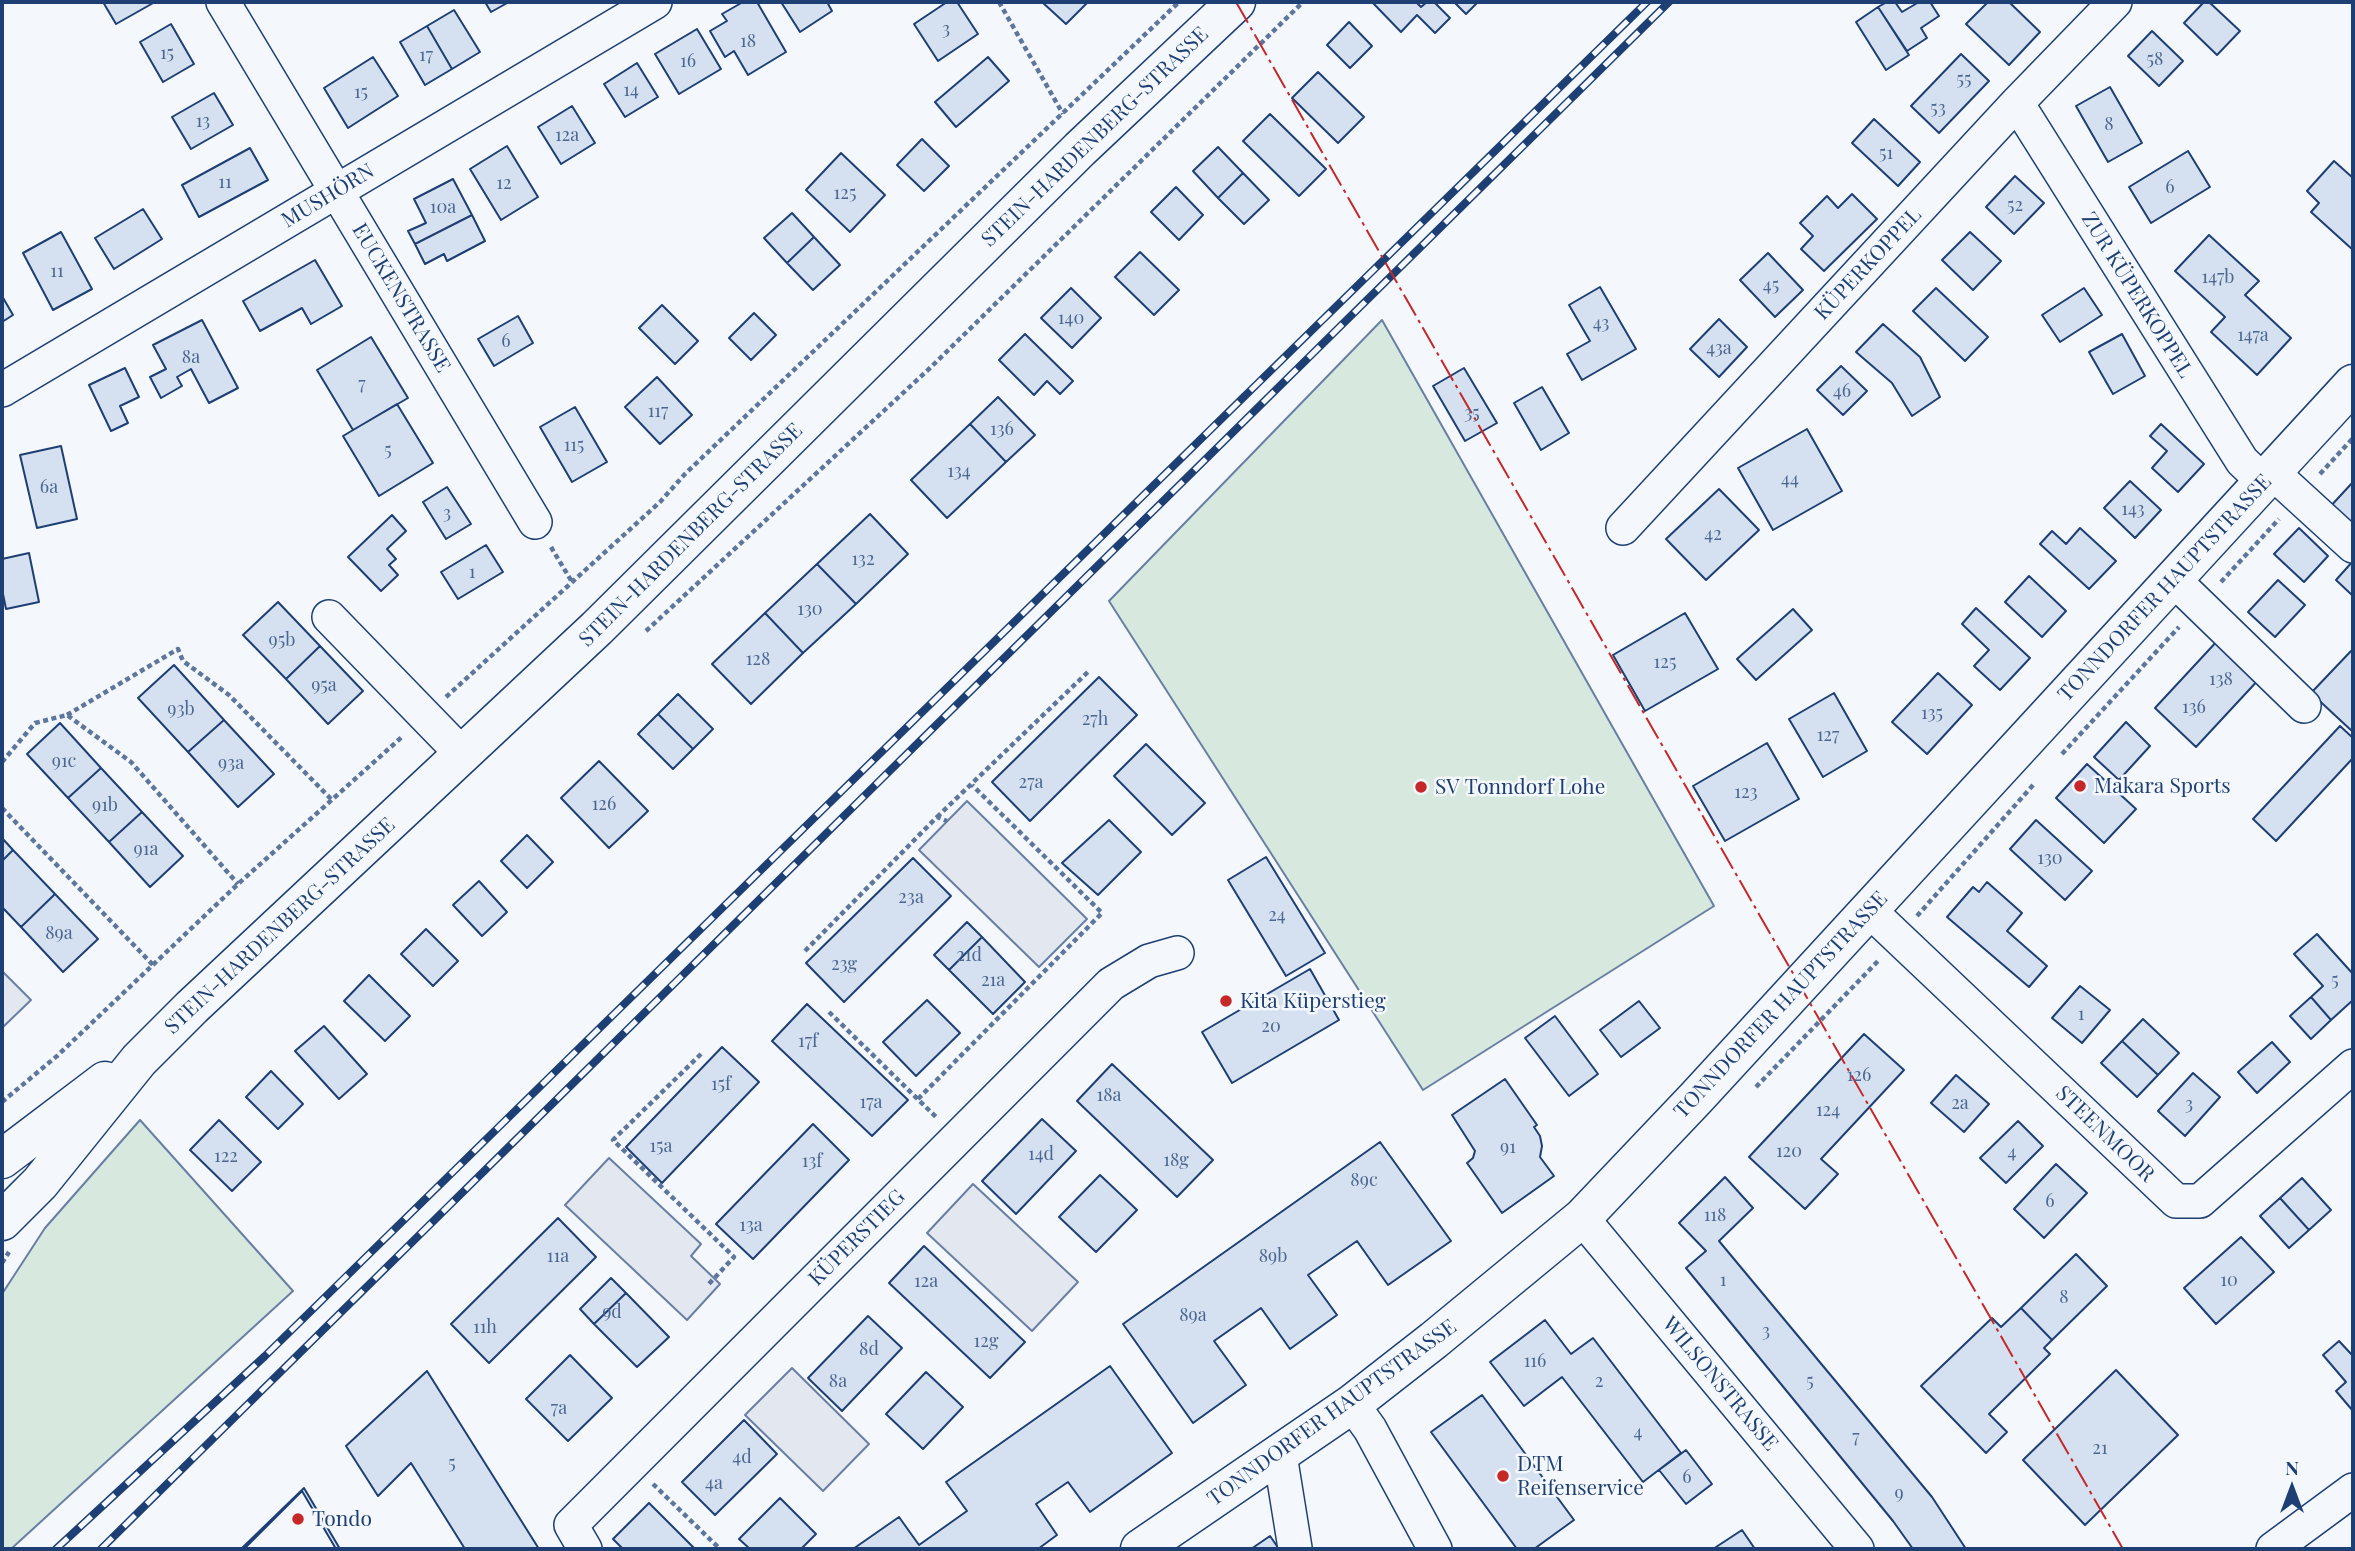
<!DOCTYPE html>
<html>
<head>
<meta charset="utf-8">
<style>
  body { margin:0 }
  #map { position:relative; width:2355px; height:1551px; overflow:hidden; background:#f4f7fb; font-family:"Playfair Display",serif }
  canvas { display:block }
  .frame { position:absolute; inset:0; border:4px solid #1d3f73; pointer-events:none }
  .north { position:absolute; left:2257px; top:1453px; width:70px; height:70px; -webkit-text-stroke:5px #f4f7fb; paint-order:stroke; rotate:0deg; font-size:19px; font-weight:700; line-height:28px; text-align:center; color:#1d3f73 }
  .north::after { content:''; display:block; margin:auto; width:24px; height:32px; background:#1d3f73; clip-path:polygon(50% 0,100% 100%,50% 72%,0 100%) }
</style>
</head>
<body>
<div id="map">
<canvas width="2355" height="1551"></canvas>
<div class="frame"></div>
<div class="north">N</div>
</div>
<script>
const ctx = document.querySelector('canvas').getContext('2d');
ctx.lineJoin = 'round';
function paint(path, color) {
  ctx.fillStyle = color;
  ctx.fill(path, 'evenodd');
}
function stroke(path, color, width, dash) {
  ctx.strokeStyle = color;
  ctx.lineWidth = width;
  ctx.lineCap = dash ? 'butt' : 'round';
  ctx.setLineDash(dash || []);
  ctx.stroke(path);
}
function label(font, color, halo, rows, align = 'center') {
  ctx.font = font + ' "Playfair Display",serif';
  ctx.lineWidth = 5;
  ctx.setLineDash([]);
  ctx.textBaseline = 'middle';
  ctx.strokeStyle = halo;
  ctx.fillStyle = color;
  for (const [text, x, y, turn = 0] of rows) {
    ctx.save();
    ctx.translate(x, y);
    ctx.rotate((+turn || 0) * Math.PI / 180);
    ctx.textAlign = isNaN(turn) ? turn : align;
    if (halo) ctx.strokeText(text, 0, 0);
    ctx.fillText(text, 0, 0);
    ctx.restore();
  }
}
const green = new Path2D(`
  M1382,320L1714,906L1423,1090L1109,601Z
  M140,1120L293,1291L11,1549H2V1294L45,1228Z`);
const parking = new Path2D(`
  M967,801L1087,919L1039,967L919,850Z
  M2,971L31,1000L2,1028Z
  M609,1158L701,1244L691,1256L720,1284L687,1320L565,1205Z
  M973,1184L1078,1282L1032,1331L927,1233Z
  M792,1368L869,1444L823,1491L745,1415Z`);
const building = new Path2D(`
  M103,2H155L116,24Z
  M485,2H509L491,12Z
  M743,2H757L786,52L748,75L734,51L725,57L710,31L727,21L722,14Z
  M781,2H827L832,11L800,32Z
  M947,2H957L978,34L938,61L914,24Z
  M1042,2H1088L1066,24Z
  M1372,2H1416L1421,7L1427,2H1434L1450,18L1435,33L1417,15L1401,32Z
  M1454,2H1478L1466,14Z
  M1887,2H1895L1902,12L1919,2H1930L1939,16L1921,28L1927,38L1907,51L1878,7Z
  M1988,2H2009L2040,32L2009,65L1966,24Z
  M2204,2H2209L2240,31L2217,55L2184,23Z
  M1878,7L1909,55L1886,70L1856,22Z
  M454,10L480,52L452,69L427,26Z
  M1349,22L1372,46L1350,68L1327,45Z
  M171,24L194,64L163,82L140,42Z
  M427,26L452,69L425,85L400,42Z
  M697,29L721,69L679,94L655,54Z
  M2152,31L2183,61L2159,86L2128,56Z
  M1961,54L1989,81L1939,133L1911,106Z
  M373,57L398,96L348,128L324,88Z
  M988,57L1009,81L956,127L935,102Z
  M637,63L658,97L625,117L604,84Z
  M1318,72L1364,117L1338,143L1292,98Z
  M2110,87L2142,143L2108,162L2076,106Z
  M214,93L233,125L191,149L172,117Z
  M572,106L595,143L561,164L538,127Z
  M1270,114L1326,169L1299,196L1243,141Z
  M1874,119L1920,162L1898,186L1852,143Z
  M922,139L949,166L924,191L897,165Z
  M507,146L538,197L501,220L470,169Z
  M1218,147L1243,173L1218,198L1193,171Z
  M250,148L268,180L199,217L182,185Z
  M2188,151L2210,187L2151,223L2129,187Z
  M841,153L885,195L850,232L806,190Z
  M2334,161L2353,178V250L2311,212L2319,203L2307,191Z
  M1243,173L1269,200L1244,224L1218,198Z
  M2015,176L2044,203L2014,234L1986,207Z
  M453,179L472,215L415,244L408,231L426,223L414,199Z
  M1176,187L1203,215L1179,240L1151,212Z
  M1852,194L1877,219L1824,271L1801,249L1813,236L1800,223L1827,196L1838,208Z
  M143,209L162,239L114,269L95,238Z
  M792,213L814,237L787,263L764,238Z
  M472,215L485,241L447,261L444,254L425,264L415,244Z
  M61,232L92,289L53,310L23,253Z
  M1970,232L2001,261L1973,290L1942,260Z
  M2209,235L2259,281L2245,295L2291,338L2257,375L2211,332L2225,317L2175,271Z
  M814,237L840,265L813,290L787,263Z
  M1140,252L1179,290L1154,315L1115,277Z
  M1768,253L1803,290L1775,317L1740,280Z
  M315,260L342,306L311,324L302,308L260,331L243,301Z
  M1600,287L1636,349L1582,380L1567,354L1590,341L1569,305Z
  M1071,288L1101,318L1072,348L1041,318Z
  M1936,288L1988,337L1965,361L1913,311Z
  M2084,288L2102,315L2060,342L2042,315Z
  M2,296L13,315L2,322Z
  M662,305L698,341L675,364L639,328Z
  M754,313L776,335L751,360L729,338Z
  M518,316L533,343L494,366L478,339Z
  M1719,319L1747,347L1719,377L1690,349Z
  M202,320L238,388L209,403L191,369L177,377L182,386L161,398L150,377L166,369L153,345Z
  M1883,324L1920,357L1940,397L1912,416L1892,383L1856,352Z
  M1025,334L1073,381L1060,394L1047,381L1034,395L999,360Z
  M2122,334L2145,376L2113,394L2089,352Z
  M371,337L408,398L353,430L317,370Z
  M1841,366L1867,391L1843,415L1817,390Z
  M125,368L139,397L120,406L128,423L111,431L89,385Z
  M1464,368L1497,423L1465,441L1433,386Z
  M657,377L692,415L660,444L625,407Z
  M1542,387L1569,433L1541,450L1514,403Z
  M998,397L1035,435L1006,462L970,424Z
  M397,404L433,463L379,496L343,436Z
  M575,407L607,462L572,482L540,427Z
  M970,424L1006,462L947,518L911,480Z
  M2161,424L2204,464L2178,492L2152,468L2167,451L2150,436Z
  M1807,429L1842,491L1773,530L1738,468Z
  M61,446L77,519L37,528L20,455Z
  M2130,481L2161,510L2135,538L2104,508Z
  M2353,482V533L2328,509Z
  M447,487L471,524L446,539L423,502Z
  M1719,489L1759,530L1706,580L1666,539Z
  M870,514L908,554L856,604L817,564Z
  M392,515L406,531L387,549L396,559L389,565L398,575L381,591L348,557Z
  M2080,528L2116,561L2089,589L2040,544L2052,531L2066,544Z
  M2299,528L2328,556L2304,582L2274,554Z
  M486,545L503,572L458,599L441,572Z
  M29,553L39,602L6,609L2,589V559Z
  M2353,561V596L2336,580Z
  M817,564L856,604L803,653L765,613Z
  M2029,576L2066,611L2042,637L2005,602Z
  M2278,580L2305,605L2275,637L2248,612Z
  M278,602L320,646L286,679L243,635Z
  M1976,608L2030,658L2000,690L1974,666L1989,650L1962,624Z
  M1793,609L1812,630L1756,680L1737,659Z
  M765,613L803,653L751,704L712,664Z
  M1685,613L1718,669L1645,711L1613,655Z
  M2219,639L2261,677L2196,747L2155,708Z
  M320,646L363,691L328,724L286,679Z
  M2351,651L2353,653V732L2311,693Z
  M174,665L224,720L188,752L138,698Z
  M1938,673L1972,705L1927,754L1892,722Z
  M1099,677L1137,715L1030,821L992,782Z
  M1834,693L1867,751L1823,777L1789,719Z
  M678,694L713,729L693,749L658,714Z
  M658,714L693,749L673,769L638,734Z
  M224,720L274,774L238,807L188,752Z
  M2126,722L2150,746L2119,780L2094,757Z
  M60,723L101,768L68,798L27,754Z
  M2340,726L2353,738V758L2276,841L2253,819Z
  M1767,743L1799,799L1725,841L1693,786Z
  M1146,744L1205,803L1172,835L1114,776Z
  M599,761L648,811L609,848L561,798Z
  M2087,764L2136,809L2104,843L2056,798Z
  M101,768L142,812L109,842L68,798Z
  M142,812L183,856L150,887L109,842Z
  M1109,820L1141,852L1098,895L1062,863Z
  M2036,820L2092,871L2065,900L2010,849Z
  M527,835L553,862L527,888L501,861Z
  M2,838L13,850L2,861Z
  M13,850L55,894L21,927L2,907V861Z
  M1266,857L1325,953L1286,976L1228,880Z
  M913,858L951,896L844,1002L806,963Z
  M479,881L507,912L482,936L453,905Z
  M1987,882L2022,913L2007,931L2047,966L2029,987L1947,917L1973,887L1979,892Z
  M55,894L98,939L63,972L21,927Z
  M967,922L982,937L949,970L934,955Z
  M426,929L458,961L433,986L401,954Z
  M2317,934L2353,974V1000L2331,1020L2311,997L2323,986L2294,954Z
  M982,937L1025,982L993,1014L949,970Z
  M1310,969L1339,1020L1232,1083L1202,1032Z
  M369,975L410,1016L385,1041L344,1001Z
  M2080,986L2110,1010L2082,1043L2052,1018Z
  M2311,997L2331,1020L2311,1039L2290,1016Z
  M927,1000L960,1033L916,1076L883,1042Z
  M1639,1001L1660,1028L1621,1057L1600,1030Z
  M807,1004L908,1100L872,1136L772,1041Z
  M1555,1016L1598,1074L1569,1096L1525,1038Z
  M2143,1019L2179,1053L2158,1075L2122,1041Z
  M324,1026L367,1074L339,1099L295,1051Z
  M1864,1034L1904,1070L1821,1159L1838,1174L1805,1209L1749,1157Z
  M2122,1041L2158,1075L2137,1097L2101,1063Z
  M2272,1042L2290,1062L2257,1093L2238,1072Z
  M722,1047L759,1082L662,1183L626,1147Z
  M1112,1064L1213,1160L1177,1197L1077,1101Z
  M271,1071L303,1104L278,1129L246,1097Z
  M2193,1073L2220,1097L2185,1136L2158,1111Z
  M1956,1075L1989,1104L1964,1132L1931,1103Z
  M1505,1079L1537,1125L1534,1127L1540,1136L1542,1146L1540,1157L1554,1176L1502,1213L1467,1163L1473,1158L1475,1151L1452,1115Z
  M1042,1119L1076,1151L1016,1214L982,1181Z
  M219,1120L261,1162L232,1191L190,1150Z
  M2018,1121L2043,1146L2006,1183L1980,1158Z
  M813,1124L849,1160L753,1259L716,1224Z
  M1380,1142L1451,1241L1388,1285L1357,1241L1308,1275L1337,1315L1290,1349L1261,1308L1214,1341L1246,1385L1193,1423L1123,1324Z
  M2056,1164L2087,1193L2044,1238L2014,1209Z
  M1100,1175L1137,1210L1096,1252L1059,1217Z
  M1725,1177L1753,1208L1719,1241L1932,1497L1966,1549H1913L1893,1521L1686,1268L1706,1251L1679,1223Z
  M2302,1178L2331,1210L2309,1230L2280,1198Z
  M2280,1198L2309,1230L2289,1248L2260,1216Z
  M558,1218L596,1257L489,1363L451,1324Z
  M2241,1237L2274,1272L2216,1324L2184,1288Z
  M924,1246L1025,1342L990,1378L889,1283Z
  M2076,1254L2107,1286L2052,1340L2021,1308Z
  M611,1278L626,1293L594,1324L580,1309Z
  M626,1293L669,1337L637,1367L594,1324Z
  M2021,1308L2052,1340L2044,1348L2050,1354L1989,1414L2007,1432L1986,1453L1921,1386L1992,1318L2001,1327Z
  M868,1316L902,1348L842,1411L808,1378Z
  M1545,1320L1571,1354L1593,1338L1681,1453L1643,1482L1562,1377L1524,1406L1490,1362Z
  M2339,1341L2353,1356V1411L2336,1391L2346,1382L2323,1355Z
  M570,1355L612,1398L568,1441L526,1399Z
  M1110,1366L1172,1453L1090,1512L1068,1482L1036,1504L1057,1535L1038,1549H853L899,1517L919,1545L967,1511L946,1482Z
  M2116,1370L2178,1435L2085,1525L2023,1460Z
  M427,1371L539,1549H465L411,1463L378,1496L346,1446Z
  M926,1372L963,1407L923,1449L886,1414Z
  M1482,1395L1574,1520L1534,1549H1517L1431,1432Z
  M744,1420L777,1454L715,1515L682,1482Z
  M1686,1450L1712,1484L1686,1504L1659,1470Z
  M304,1488L340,1549H241Z
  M302,1491L336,1549H244Z
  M780,1498L816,1534L801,1549H750L739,1539Z
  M649,1503L695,1549H623L613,1539Z
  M1742,1530L1755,1549H1713Z
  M1270,1536L1279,1549H1251Z`);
const path = new Path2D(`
  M999,2L1063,114
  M2320,474L2353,438
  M551,547L572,582
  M2221,582L2279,519
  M646,631L930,368L1303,2
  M446,697L660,502L685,474L1179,2
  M67,715L178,649L183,661L229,695L332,800
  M2062,754L2179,627
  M2,762L35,723L67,715L131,762L238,884
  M2,808L153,965
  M937,817L1090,670
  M1917,916L2034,784
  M805,951L937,817L947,821
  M829,1012L936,1117
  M701,1054L613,1140L734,1257L707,1286
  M1756,1087L1879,960
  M918,1099L1102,913L972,785
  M2,1102L57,1056L238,884L403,736
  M2,1263L9,1252
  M653,1484L720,1549`);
const minor = new Path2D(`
  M223,2L535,522
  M2017,103L2242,461L2263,481
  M2,390L655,2
  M2272,472L2353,546
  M1623,528L2017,103L2115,2
  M2173,579L2304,706
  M329,617L462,754
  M1869,910L2176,1201H2200L2353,1066
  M1582,1218L1857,1549
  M1352,1404L1370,1429L1435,1549
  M1280,1455L1295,1548
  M585,1549L571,1525L1111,984L1149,961L1177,953
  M2273,1549L2353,1490`);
const major = new Path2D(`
  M2,1159L105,1081
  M2,1221L40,1183L139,1060L192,1007L597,628L1080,149L1236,2
  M1140,1549L1352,1404L1434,1340L1582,1218L1696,1098L2353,384`);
const rail = new Path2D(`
  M56,1549L265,1356L1647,2
  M101,1549L1669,2`);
const power = new Path2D(`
  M1236,2L2123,1549`);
const markers = [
  [2080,786,7,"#c62828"],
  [1421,787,7,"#c62828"],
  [1226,1001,7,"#c62828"],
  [1503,1476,7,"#c62828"],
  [298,1519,7,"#c62828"]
];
const numberNames = [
  ["3",946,29],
  ["18",748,41],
  ["15",167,53],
  ["17",426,55],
  ["58",2155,59],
  ["16",688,61],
  ["55",1964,79],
  ["14",631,90],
  ["15",361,92],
  ["53",1938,108],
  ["13",203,121],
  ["8",2109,124],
  ["12a",567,135],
  ["51",1886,153],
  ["11",225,182],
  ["12",504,183],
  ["6",2170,187],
  ["125",845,193],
  ["52",2015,205],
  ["10a",443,207],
  ["11",57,271],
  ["147b",2218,277],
  ["45",1771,285],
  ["140",1071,318],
  ["43",1601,323],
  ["147a",2253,335],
  ["6",506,341],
  ["43a",1719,348],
  ["8a",191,357],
  ["7",362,384],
  ["46",1842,391],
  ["117",658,411],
  ["35",1472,413],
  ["136",1002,429],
  ["115",574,445],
  ["5",388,450],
  ["134",959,471],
  ["44",1790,479],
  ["6a",49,487],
  ["143",2133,509],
  ["3",447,513],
  ["42",1713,534],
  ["132",863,559],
  ["1",472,572],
  ["130",810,609],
  ["95b",282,640],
  ["128",758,659],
  ["125",1665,662],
  ["138",2221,679],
  ["95a",324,685],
  ["136",2194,707],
  ["93b",181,709],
  ["135",1932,713],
  ["27h",1095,719],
  ["127",1828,735],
  ["91c",64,761],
  ["93a",231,763],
  ["27a",1031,782],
  ["123",1746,792],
  ["126",604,804],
  ["91b",105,805],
  ["91a",146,849],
  ["130",2050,858],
  ["23a",911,897],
  ["24",1277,915],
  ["89a",59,933],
  ["21d",969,955],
  ["23g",844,964],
  ["21a",993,980],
  ["5",2335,980],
  ["1",2081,1014],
  ["20",1271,1026],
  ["17f",808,1041],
  ["126",1859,1075],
  ["15f",721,1084],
  ["18a",1109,1095],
  ["17a",871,1102],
  ["2a",1960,1103],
  ["3",2189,1104],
  ["124",1828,1110],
  ["15a",661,1146],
  ["91",1508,1147],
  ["120",1789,1151],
  ["4",2012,1152],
  ["14d",1041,1154],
  ["122",226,1156],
  ["18g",1176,1160],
  ["13f",812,1161],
  ["89c",1364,1180],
  ["6",2050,1201],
  ["118",1715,1215],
  ["13a",751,1225],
  ["11a",558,1256],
  ["89b",1273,1256],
  ["1",1723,1280],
  ["10",2229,1280],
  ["12a",926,1281],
  ["8",2064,1297],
  ["9d",612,1312],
  ["89a",1193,1315],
  ["11h",485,1327],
  ["3",1766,1331],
  ["12g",986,1341],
  ["8d",869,1349],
  ["116",1535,1361],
  ["8a",838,1381],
  ["2",1599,1381],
  ["5",1810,1381],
  ["7a",559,1408],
  ["4",1638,1432],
  ["7",1856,1437],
  ["21",2100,1448],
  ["4d",742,1457],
  ["5",452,1463],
  ["6",1687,1477],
  ["4a",714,1483],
  ["9",1899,1493]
];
const streetNames = [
  ["STEIN-HARDENBERG-STRASSE",1095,137,-44],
  ["MUSHÖRN",328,196,-31],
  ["KÜPERKOPPEL",1868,264,-47],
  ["ZUR KÜPERKOPPEL",2137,295,58],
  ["EUCKENSTRASSE",401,298,59],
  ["STEIN-HARDENBERG-STRASSE",691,535,-45],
  ["TONNDORFER HAUPTSTRASSE",2165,588,-47],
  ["STEIN-HARDENBERG-STRASSE",280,926,-43],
  ["TONNDORFER HAUPTSTRASSE",1781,1005,-47],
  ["STEENMOOR",2105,1134,44],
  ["KÜPERSTIEG",857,1238,-45],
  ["WILSONSTRASSE",1720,1384,50],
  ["TONNDORFER HAUPTSTRASSE",1332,1413,-36]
];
const poiNames = [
  ["Makara Sports",2094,786],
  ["SV Tonndorf Lohe",1435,787],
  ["Kita Küperstieg",1240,1001],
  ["DTM",1517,1464],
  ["Reifenservice",1517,1488],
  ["Tondo",312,1519]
];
paint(green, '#d7e8df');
stroke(green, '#687fa3', 2);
paint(parking, '#e3e8f0');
stroke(parking, '#687fa3', 2);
paint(building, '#d5e0f0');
stroke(building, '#1d3f73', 2);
stroke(minor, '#1d3f73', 36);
stroke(major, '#1d3f73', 41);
stroke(path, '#5e769c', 4.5, [5, 3.5]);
stroke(minor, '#f4f7fb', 33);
stroke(major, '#f4f7fb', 38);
stroke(rail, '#1d3f73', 8);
stroke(rail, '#f4f7fb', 5, [16]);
stroke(power, '#c62828', 2, [24, 5, 3.5, 5]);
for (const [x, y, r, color] of markers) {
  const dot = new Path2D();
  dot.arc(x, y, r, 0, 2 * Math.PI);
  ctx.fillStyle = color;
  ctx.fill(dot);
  stroke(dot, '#f4f7fb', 2.5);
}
label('18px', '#4b6792', null, numberNames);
label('21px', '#1d3f73', '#f4f7fb', streetNames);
label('21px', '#1d3f73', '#f4f7fb', poiNames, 'left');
</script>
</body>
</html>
